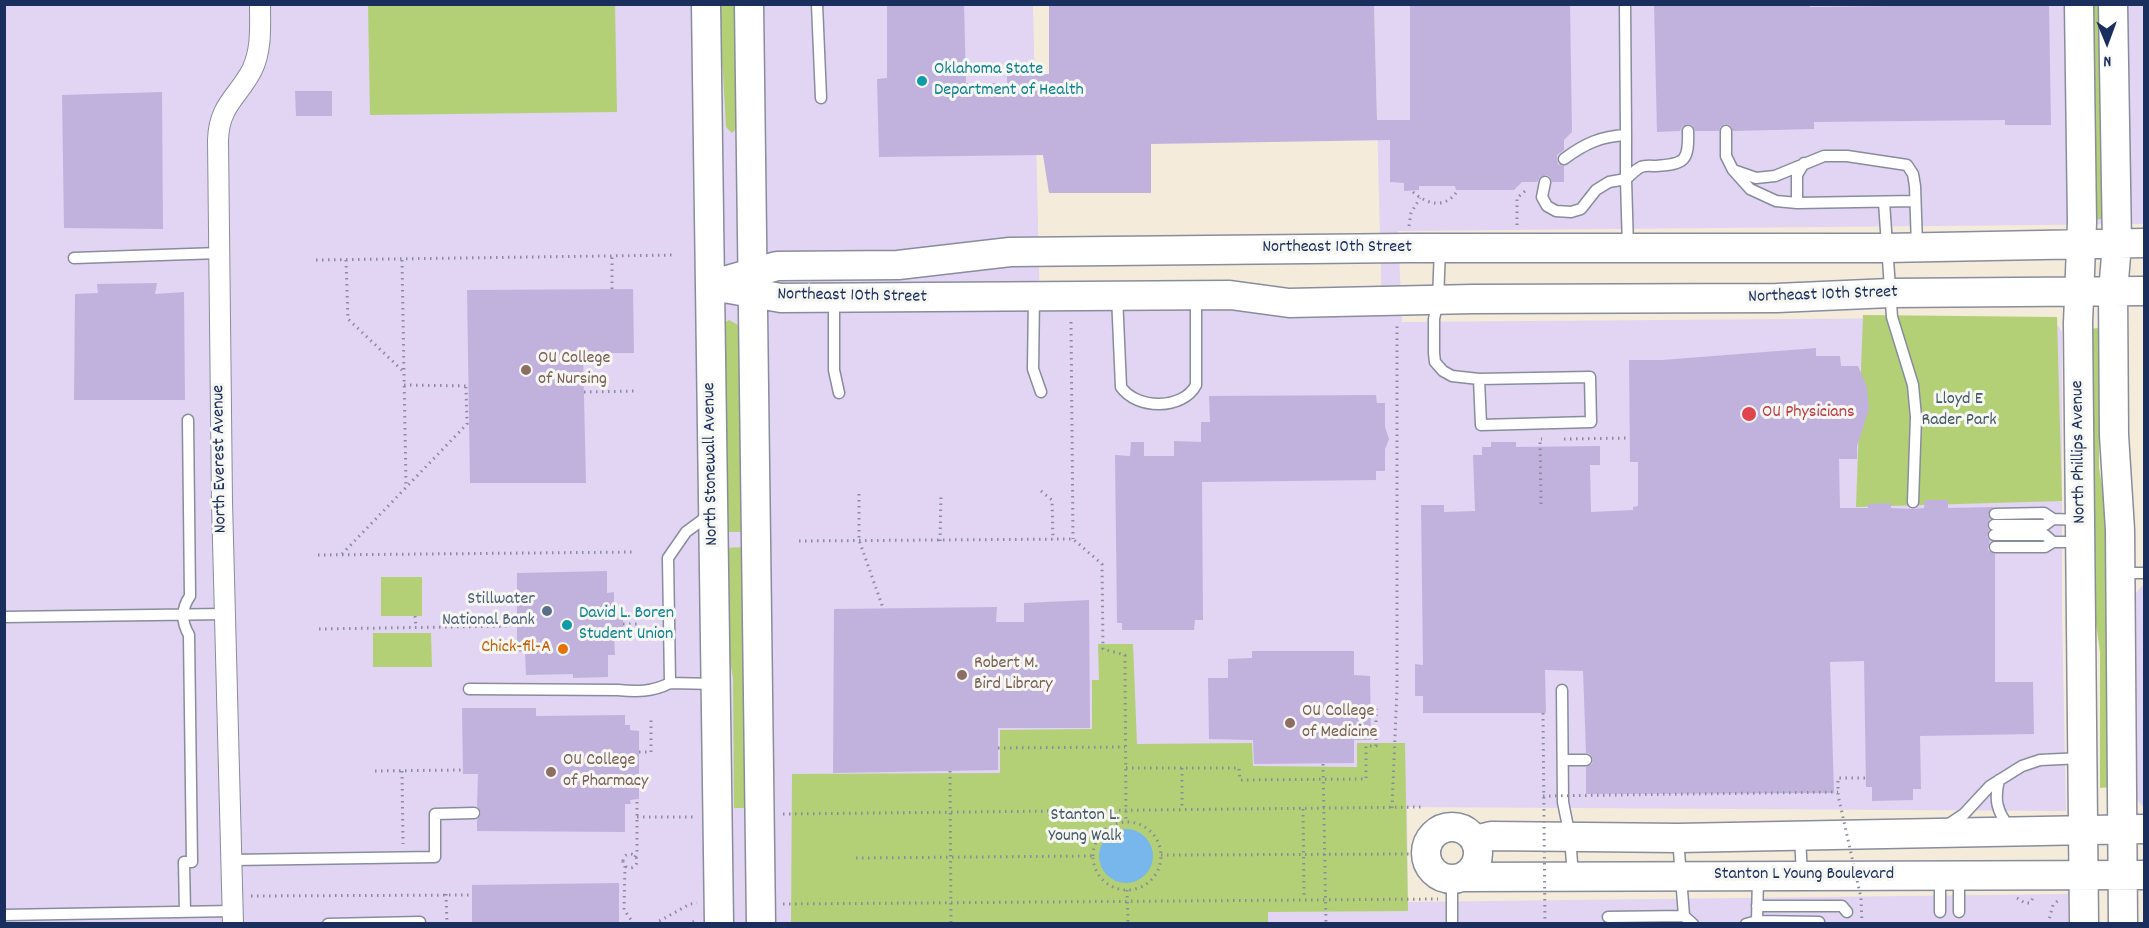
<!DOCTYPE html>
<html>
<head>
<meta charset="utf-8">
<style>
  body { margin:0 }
  #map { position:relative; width:2149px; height:928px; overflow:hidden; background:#f4ebdb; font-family:Dekko,sans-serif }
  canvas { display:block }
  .frame { position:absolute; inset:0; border:6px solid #1b2f5e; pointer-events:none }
  .north { position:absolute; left:2077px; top:12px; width:60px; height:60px; -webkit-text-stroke:4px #f6f6f2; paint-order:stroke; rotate:179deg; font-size:16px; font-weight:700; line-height:24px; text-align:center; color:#1b2f5e }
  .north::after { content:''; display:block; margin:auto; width:21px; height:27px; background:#1b2f5e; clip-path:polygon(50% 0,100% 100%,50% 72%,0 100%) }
</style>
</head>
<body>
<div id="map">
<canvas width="2149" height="928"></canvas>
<div class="frame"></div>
<div class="north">N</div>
</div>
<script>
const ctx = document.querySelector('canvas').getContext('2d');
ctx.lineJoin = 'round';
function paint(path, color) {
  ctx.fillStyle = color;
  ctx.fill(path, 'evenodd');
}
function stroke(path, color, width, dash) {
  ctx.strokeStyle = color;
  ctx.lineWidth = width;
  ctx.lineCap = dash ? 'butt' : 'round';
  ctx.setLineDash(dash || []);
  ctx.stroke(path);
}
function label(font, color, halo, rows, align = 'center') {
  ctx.font = font + ' Dekko,sans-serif';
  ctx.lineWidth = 6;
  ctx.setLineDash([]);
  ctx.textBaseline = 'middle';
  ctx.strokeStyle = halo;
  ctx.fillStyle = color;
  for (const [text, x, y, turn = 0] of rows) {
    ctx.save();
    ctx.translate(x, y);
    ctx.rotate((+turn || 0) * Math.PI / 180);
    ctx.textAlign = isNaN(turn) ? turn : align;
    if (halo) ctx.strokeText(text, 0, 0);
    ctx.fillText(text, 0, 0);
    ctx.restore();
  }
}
const built = new Path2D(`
  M5,5H1033L1040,312L1043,309L1177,305L1272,314L1382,312L1374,5H2144V224L1398,231L1402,322L2052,317L2062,332V614L2066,811L1407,807L1408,902L2068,894V923L5,924Z
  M2144,584V808L2134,796L2132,597Z`);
const green = new Path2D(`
  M368,5H615L617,112L370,115Z
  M715,5H735L738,127L732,133L726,127L723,73Z
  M2089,5H2103L2105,213L2101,219L2095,220Z
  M1863,315L2057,317L2062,501L1856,507Z
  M729,320L738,325L740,330L745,532H721L724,323Z
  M2099,328V468L2106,508L2111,787L2100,788V652L2091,588L2089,329Z
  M744,547L747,808H734L733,678L722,615L721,548Z
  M381,577H422V616H381Z
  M373,633H431L432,667H373Z
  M1098,644H1133L1137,744L1252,743L1253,766L1357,767V743H1405L1408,911L1268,912V924H791L792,774L1000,773V730L1092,729V680H1099Z`);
const water = new Path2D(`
  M1099 856a27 27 0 1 1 54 0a27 27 0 1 1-54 0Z`);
const building = new Path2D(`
  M887,4H964L966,83H1007V75L1049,74V4H1374L1377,120H1410V4H1570L1572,132L1564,140V150L1557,155V159L1558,164L1564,166V182H1552L1550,177L1546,175L1540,177L1537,182H1522L1514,190H1456L1455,186H1419V190L1404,191V183L1390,182V140L1151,144V193H1049L1043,155L879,157L877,79L887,78Z
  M1654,4H1810V7L2049,4L2051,125H2005V120L1814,122V129L1733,131L1730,125L1725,124L1720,127L1719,131H1695L1692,125L1687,124L1682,127L1680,131L1657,132Z
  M295,91H332V116H296Z
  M162,92L163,229L64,228L62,95Z
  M157,283L155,294L184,292L185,400H74L75,294L98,293L97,284Z
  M633,289L634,353H583L586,483H470L467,290Z
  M1816,348V356H1840L1841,366H1858L1867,387L1869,409L1857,446V459H1839L1840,508H1868V504L1891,503V508L1913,509L1924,508L1925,500H1948V508L1993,507L1988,514L1990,519L1987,524L1989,530L1987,536L1990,541L1988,546V550L1995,554V682H2033L2034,734L1920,736L1921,789H1913V800L1872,801V787H1866L1864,661L1830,662L1834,793L1586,794V767L1592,764L1593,759L1590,754L1586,753L1583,671L1545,670L1546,713H1423V696H1415V664L1423,665L1421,505H1444V512L1475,511L1473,455H1482V447H1491V442H1516V447L1600,446V465H1590L1591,512L1633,510V507L1638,506V462H1630L1629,360H1662Z
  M1376,395L1377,403H1385V427L1389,439L1385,449V471H1376V480L1202,482L1203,620H1195L1194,630H1122V623H1117L1115,455L1130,456L1131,442H1144V456H1174V441L1201,442V422H1210L1209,396Z
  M607,571V593L614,592V613H623V636L614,635L615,655H608V677L573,678V674L526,675L525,652H517V573Z
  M1089,600L1090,728H998V770L833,773L834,609L997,607L996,622H1024V603Z
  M1252,651H1354V675L1370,676L1371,740H1354V763L1254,764L1253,740L1209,739L1208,678H1228V659L1252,658Z
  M462,708H536V716L625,715V725H630V730L639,731V799L630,800L631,804H625V832L477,831V820L481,813L477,806L478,774H463Z
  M619,883V924H472V885Z`);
const path = new Path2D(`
  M1413,192C1426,204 1444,209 1456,193
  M1517,225V198L1525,191
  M1409,226L1411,213L1420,198
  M316,260L676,255
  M346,260L348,319L404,372
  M402,260L406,486
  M612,289V256
  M1071,322L1073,539
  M404,385L468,386
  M584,392L638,391
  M1564,439L1630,438
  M1041,491L1052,500L1053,540
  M859,494V540L883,608
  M1541,504L1540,439H1542
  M799,541L1073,539L1102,564L1103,649L1125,655L1126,821
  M940,541L941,493
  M342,554L467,424L466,387
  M318,555L636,552
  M415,616L416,627
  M623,624H638
  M319,629L511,626
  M998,748L1125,747
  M639,752H651V719
  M1126,768H1239L1240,780L1366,779V746H1376V706L1371,707
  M1182,768V810
  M375,771L463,770
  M402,771L403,844
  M950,771L951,924
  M1392,808L1397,689V324
  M1303,809L1304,899
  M783,814L1423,807
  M637,817H695
  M1093 856a34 34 0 1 1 68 0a34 34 0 1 1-68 0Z
  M623 861a7 7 0 1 1 14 0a7 7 0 1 1-14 0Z
  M1161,855L1409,854
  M635,857L637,852V799
  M856,858L1092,856
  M625,866L624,910L634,924
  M1127,890L1128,924
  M446,894L447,924
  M251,896L472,895
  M2017,898L2025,903H2030L2033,898
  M783,904L1438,899
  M654,924L690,904L697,903
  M687,924L698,920
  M2048,924L2053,905L2060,899`);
const lane = new Path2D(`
  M817,4L821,98
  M1625,4L1626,135
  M1726,131V156L1733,170L1750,189L1776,201L1797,203L1915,201
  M1564,159C1584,144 1601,136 1626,135V179
  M1733,170L1756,178L1775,176L1824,156H1847L1907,165L1913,174L1915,186L1917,246
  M1626,179C1630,176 1636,169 1641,167C1645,165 1652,166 1656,166C1685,164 1689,161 1688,131
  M1545,182L1542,197L1547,206L1556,211L1571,212L1581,209L1596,190L1609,182L1626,179L1628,248
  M1884,202L1892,317L1913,385L1916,417L1913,502
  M1797,203V175L1804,163
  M1440,248L1438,300L1434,319V353L1435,362L1443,371L1452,376L1479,379L1590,377L1591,422L1481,425L1479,379
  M74,258L219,253
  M1117,296L1121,387C1137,410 1183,410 1196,385V296
  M1034,297L1033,369L1041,392
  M834,298V370L839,393
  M1995,514L2044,513L2053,519L2080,520
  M709,515L686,532L668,558L670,683L715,684
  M1994,525H2045L2053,519
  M1994,535H2045L2053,542
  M1995,547H2045L2053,542H2079
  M2121,573H2144
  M4,617L225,614
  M469,689L618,690C637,692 652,692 670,683
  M1562,690L1563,802L1570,837L1573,876
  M1564,760H1586
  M1999,780C1994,800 1997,811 2009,827
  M1946,826L1964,814L1990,786L2022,766L2040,760L2082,758
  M1800,837L1802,875
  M1678,838L1684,916L1693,924
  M231,860L435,857V814L474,813
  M1940,877V912
  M1959,877V912
  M1757,906H1842L1847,912
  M185,912L184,862H192L189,635C181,621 181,609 190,596L188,420
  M4,915L233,911
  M1608,917L1684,916
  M1757,921L1819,922
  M328,924L420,922V924
  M1452,924V879
  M1746,924L1757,921L1758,878`);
const street = new Path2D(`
  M233,924L222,502L218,140C219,105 238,97 252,70C262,49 260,26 260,4`);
const secondary = new Path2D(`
  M706,4L719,924
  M749,4L761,924
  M2079,4L2082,222L2078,323L2084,924
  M2113,4L2117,244L2113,292L2114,435L2120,530L2123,924
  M710,285L777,266L898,265L1010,252L1407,248H1886L2144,243
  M718,287L781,298L1230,295L1289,303L1473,299L1777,298L1890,293L2144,291
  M1426 853a26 26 0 1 1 52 0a26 26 0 1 1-52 0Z
  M1475,840L1491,836L1678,838L2144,829
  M1463,877L2144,875`);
const pathBridge = new Path2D(`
  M1543,713L1545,924
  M1323,764L1326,924
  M1543,796L1838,792
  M1862,924L1861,898L1838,795V778H1866`);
const markers = [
  [922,81,6,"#0f9aa8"],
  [526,370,6,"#8d6e63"],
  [1749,414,8,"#e0444e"],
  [547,611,6,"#5c6f8a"],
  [567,625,6,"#0f9aa8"],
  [563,649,6,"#e8710a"],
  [962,675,6,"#8d6e63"],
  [1290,723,6,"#8d6e63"],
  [551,772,6,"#8d6e63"]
];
const cultureNames = [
  ["Oklahoma State",934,71],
  ["Department of Health",934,92],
  ["David L. Boren",579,615],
  ["Student Union",579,636]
];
const streetNames = [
  ["Northeast 10th Street",1337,249],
  ["Northeast 10th Street",1823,296,-2],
  ["Northeast 10th Street",852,297,1],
  ["North Phillips Avenue",2080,452,-91],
  ["North Everest Avenue",221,459,-91],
  ["North Stonewall Avenue",712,464,-91],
  ["Stanton L Young Boulevard",1804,876]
];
const educationNames = [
  ["OU College",538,360],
  ["of Nursing",538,381],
  ["Robert M.",974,665],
  ["Bird Library",974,686],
  ["OU College",1302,713],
  ["of Medicine",1302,734],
  ["OU College",563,762],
  ["of Pharmacy",563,783]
];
const parkNames = [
  ["Lloyd E",1959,401],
  ["Rader Park",1959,422],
  ["Stanton L.",1085,817],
  ["Young Walk",1085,838]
];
const healthNames = [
  ["OU Physicians",1762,414]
];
const serviceNames = [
  ["Stillwater",535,601],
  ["National Bank",535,622]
];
const foodNames = [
  ["Chick-fil-A",551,649]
];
paint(built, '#e2d4f3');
paint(green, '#b3d077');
paint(water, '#77b7ec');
paint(building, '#c1b2dd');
stroke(lane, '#888d9c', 13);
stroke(street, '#888d9c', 22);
stroke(secondary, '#888d9c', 31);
stroke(path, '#888d9c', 3, [1.5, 4.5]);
stroke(lane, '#fff', 10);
stroke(street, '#fff', 20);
stroke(secondary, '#fff', 28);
stroke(pathBridge, '#888d9c', 3, [1.5, 4.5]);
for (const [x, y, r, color] of markers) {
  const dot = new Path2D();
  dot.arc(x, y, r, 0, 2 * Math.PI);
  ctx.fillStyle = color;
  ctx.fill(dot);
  stroke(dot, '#f6f6f2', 2);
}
label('18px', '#0d838f', '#f6f6f2', cultureNames, 'left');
label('18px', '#1b2f5e', '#f6f6f2', streetNames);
label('18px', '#785e54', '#f6f6f2', educationNames, 'left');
label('18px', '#415764', '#f6f6f2', parkNames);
label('18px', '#be3a42', '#f6f6f2', healthNames, 'left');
label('18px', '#4e5e75', '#f6f6f2', serviceNames, 'right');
label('18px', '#c56008', '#f6f6f2', foodNames, 'right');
</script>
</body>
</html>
